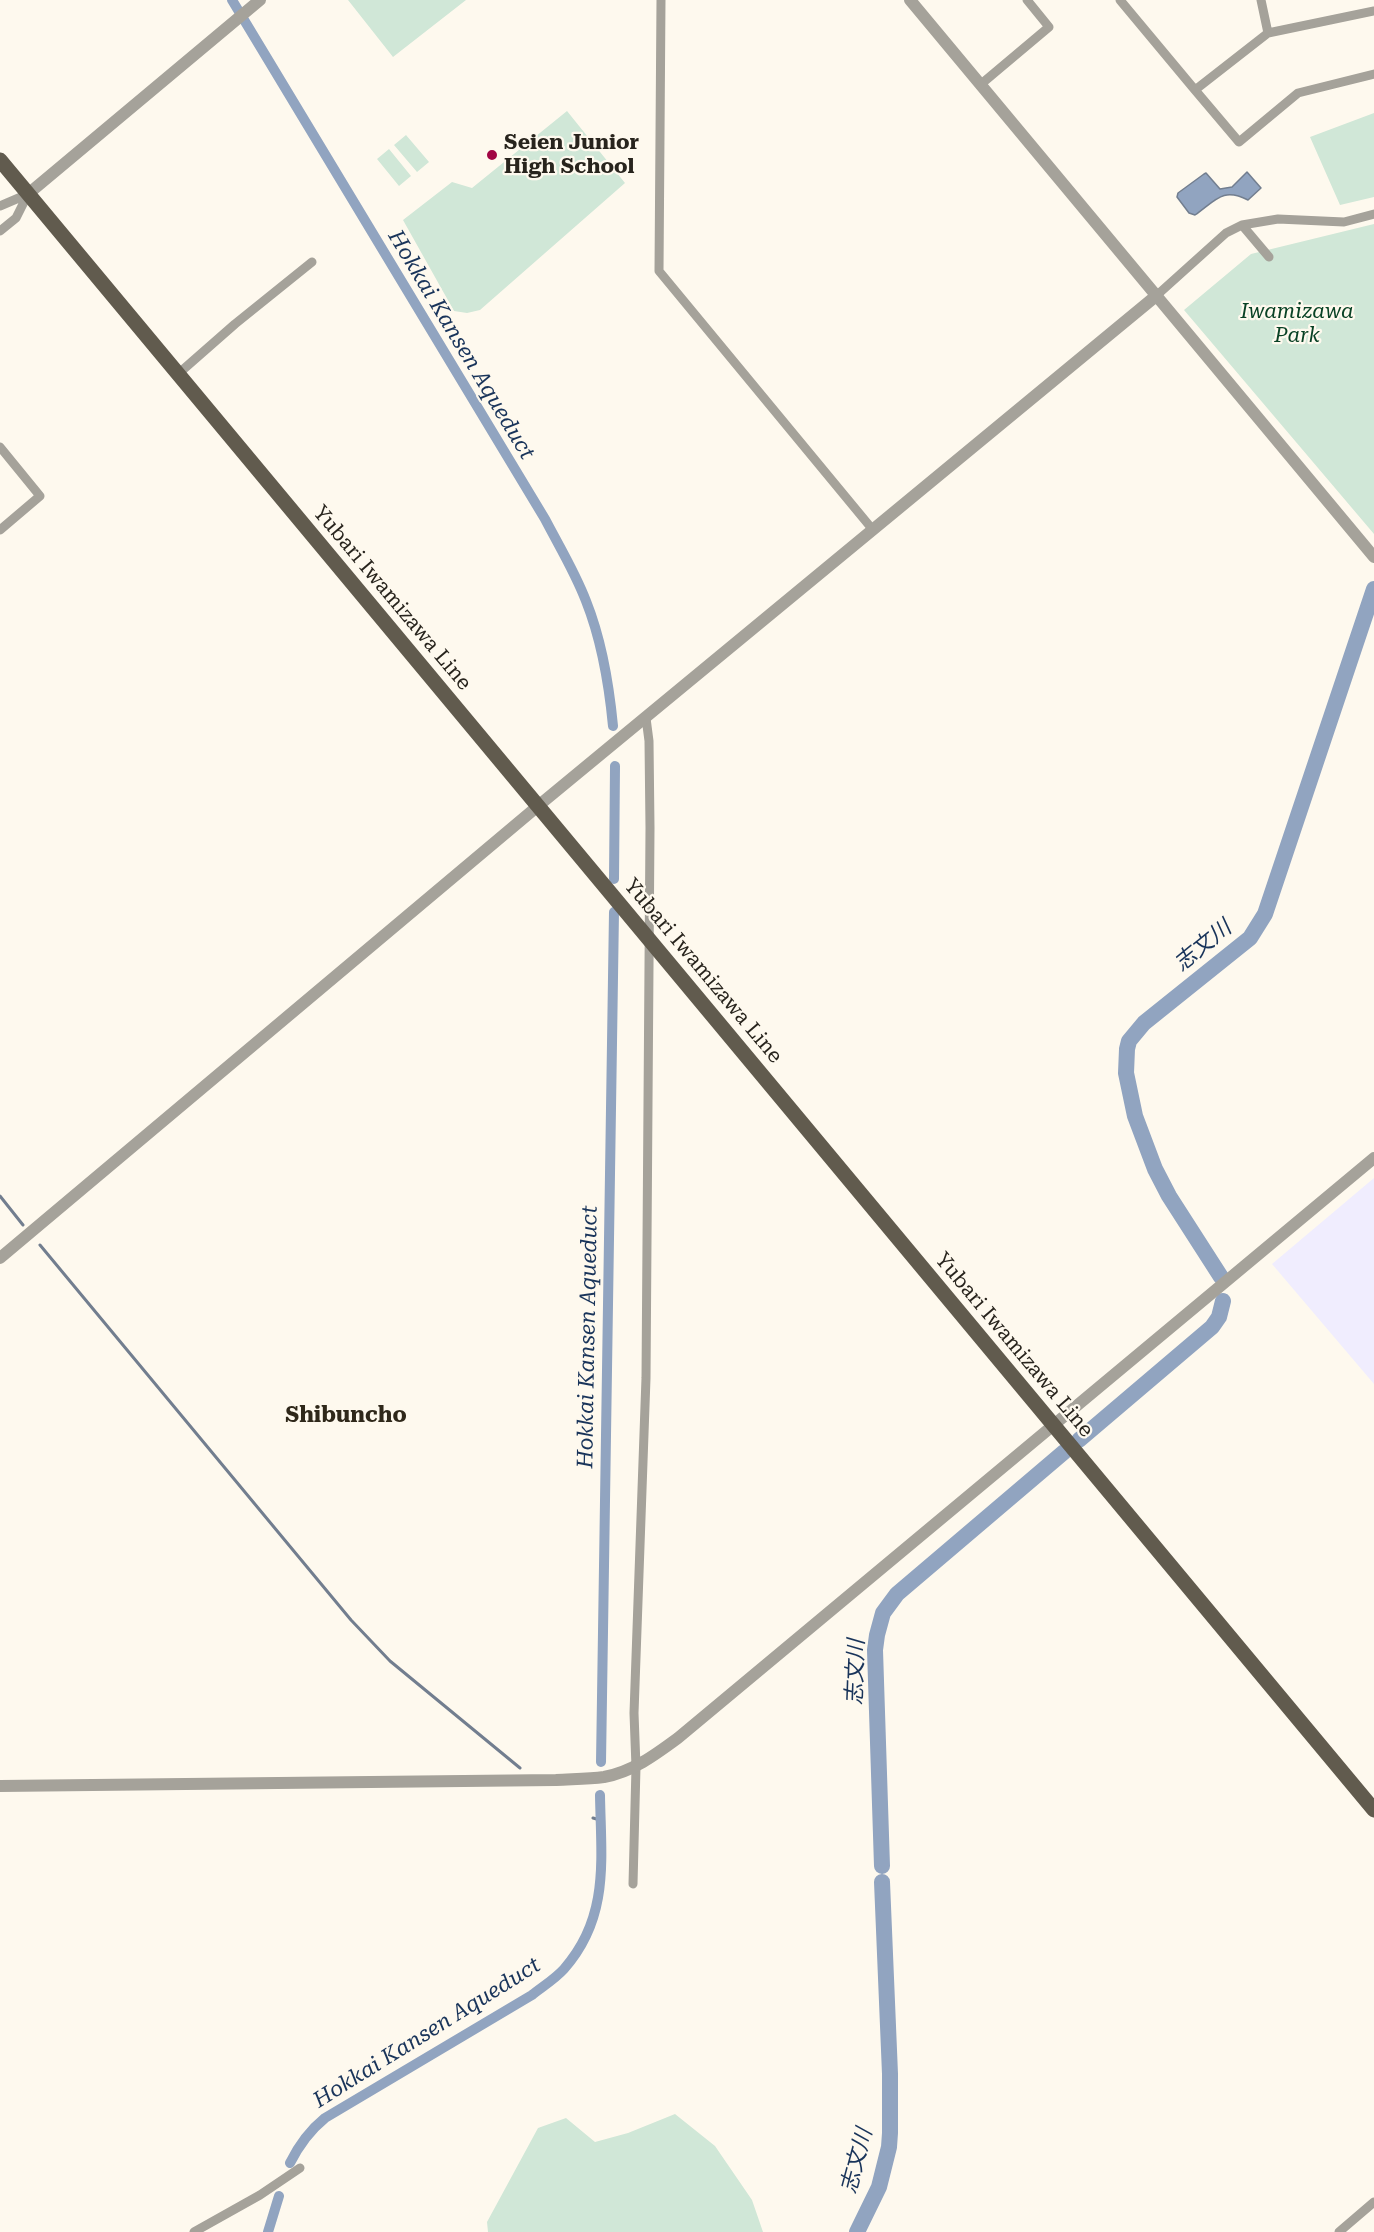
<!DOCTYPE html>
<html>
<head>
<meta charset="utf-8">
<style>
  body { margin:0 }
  canvas { display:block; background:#fef9ee }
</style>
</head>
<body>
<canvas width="1374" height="2232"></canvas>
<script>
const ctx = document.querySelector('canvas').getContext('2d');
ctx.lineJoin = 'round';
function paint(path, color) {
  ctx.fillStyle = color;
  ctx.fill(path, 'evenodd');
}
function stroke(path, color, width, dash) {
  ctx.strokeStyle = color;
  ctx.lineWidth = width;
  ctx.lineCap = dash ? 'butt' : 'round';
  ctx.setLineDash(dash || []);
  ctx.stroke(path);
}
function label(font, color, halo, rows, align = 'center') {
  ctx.font = font + ' "Roboto Serif","Noto Sans JP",serif';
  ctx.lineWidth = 4.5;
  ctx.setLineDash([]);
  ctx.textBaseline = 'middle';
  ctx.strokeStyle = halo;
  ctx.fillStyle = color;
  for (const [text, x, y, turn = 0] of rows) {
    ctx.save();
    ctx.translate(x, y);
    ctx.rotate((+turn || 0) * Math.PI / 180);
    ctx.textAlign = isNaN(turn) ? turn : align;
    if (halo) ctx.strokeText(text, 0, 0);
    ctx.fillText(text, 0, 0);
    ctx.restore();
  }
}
const industrial = new Path2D(`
  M1374,1178V1384L1272,1264Z`);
const green = new Path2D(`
  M348,0H466L393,57Z
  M567,111L625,183L480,310L467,313L454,311L403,220L452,182L472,188Z
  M1374,113V197L1340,205L1310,137Z
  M406,135L429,162L417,172L394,145Z
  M389,149L411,176L399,186L377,159Z
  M1374,224V534L1184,310L1251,254Z
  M675,2114L715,2146L752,2200L763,2232H488L487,2222L538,2128L566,2118L595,2142L628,2133Z`);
const water = new Path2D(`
  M1247,172L1261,188L1248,200C1223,187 1216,200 1195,215L1189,213L1177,197L1178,193L1204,174L1206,173L1220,189L1232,187Z`);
const stream = new Path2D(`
  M0,1196L23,1225
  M40,1245L351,1620L390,1661L520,1768
  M593,1818L600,1820`);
const canal = new Path2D(`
  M232,0L545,519C559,546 575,572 586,601C602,641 609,684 613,726
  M614,879L615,766
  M601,1762L614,912
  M290,2163C299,2145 309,2131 325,2118L532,1995C542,1987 555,1979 564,1969C610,1917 601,1859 600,1795
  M268,2232L279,2196`);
const river = new Path2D(`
  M1221,1277L1169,1196L1155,1169L1135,1116L1126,1073L1127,1049L1129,1041L1144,1023L1250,938L1265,914L1374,589
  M1079,1440L1212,1327L1219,1317L1223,1301
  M882,1866L875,1650L877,1635L883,1613L897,1594L1064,1452
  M857,2232L879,2187L889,2147L890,2133V2074L882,1882`);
const minor = new Path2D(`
  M661,0L659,271L873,530
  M1120,0L1195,90L1268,33L1374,11
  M1261,0L1268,33
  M980,85L1049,27L1027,0
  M1195,90L1239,142L1298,93L1374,74
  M0,206L28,194
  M1242,225L1269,257
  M0,231L16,218L28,194
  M1156,296L1226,233L1242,225L1278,219L1344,222L1374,214
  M178,374L235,324L312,262
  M0,447L40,496L0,530
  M633,1884L636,1767L634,1713L646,1378L650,828L649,741L646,718
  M194,2232L260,2195L300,2168
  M1339,2232L1374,2202`);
const tertiary = new Path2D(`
  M910,0L1374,557
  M28,194L260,0
  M0,1258L538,806L1156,296
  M0,1786L556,1780C572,1779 588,1779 604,1777C632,1772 655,1755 678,1738L1374,1158`);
const primary = new Path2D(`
  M0,160L1374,1810`);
const markers = [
  [492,155,6,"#a10644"]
];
const poiNames = [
  ["Seien Junior",504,143],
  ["High School",504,167]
];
const parkNames = [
  ["Iwamizawa",1297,312],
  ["Park",1297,336]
];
const streetNames = [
  ["Yubari Iwamizawa Line",392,598,50],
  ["Yubari Iwamizawa Line",703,971,50],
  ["Yubari Iwamizawa Line",1014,1345,50]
];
const waterNames = [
  ["Hokkai Kansen Aqueduct",461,345,59],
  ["志文川",1203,946,-39],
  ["Hokkai Kansen Aqueduct",588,1337,-89],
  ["志文川",856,1672,-88],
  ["Hokkai Kansen Aqueduct",427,2033,-32],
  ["志文川",857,2161,-75]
];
const neighbourhoodNames = [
  ["Shibuncho",346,1416]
];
paint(industrial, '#f0edfe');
paint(green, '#d0e7d7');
paint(water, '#91a4c0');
stroke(water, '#727e8f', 1.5);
stroke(stream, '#727e8f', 3);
stroke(canal, '#91a4c0', 10);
stroke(river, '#91a4c0', 16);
stroke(minor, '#a5a29a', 9);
stroke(tertiary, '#a5a29a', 12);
stroke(primary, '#615b4e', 15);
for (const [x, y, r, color] of markers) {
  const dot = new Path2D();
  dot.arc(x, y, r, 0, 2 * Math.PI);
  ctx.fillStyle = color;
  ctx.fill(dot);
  stroke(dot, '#fef9ee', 2);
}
label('bold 21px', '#28241d', '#fef9ee', poiNames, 'left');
label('italic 21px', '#094225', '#fef9ee', parkNames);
label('21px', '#28241d', '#fef9ee', streetNames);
label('italic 22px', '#19345a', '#fef9ee', waterNames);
label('bold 22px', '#2f281a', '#fef9ee', neighbourhoodNames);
</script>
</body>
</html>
